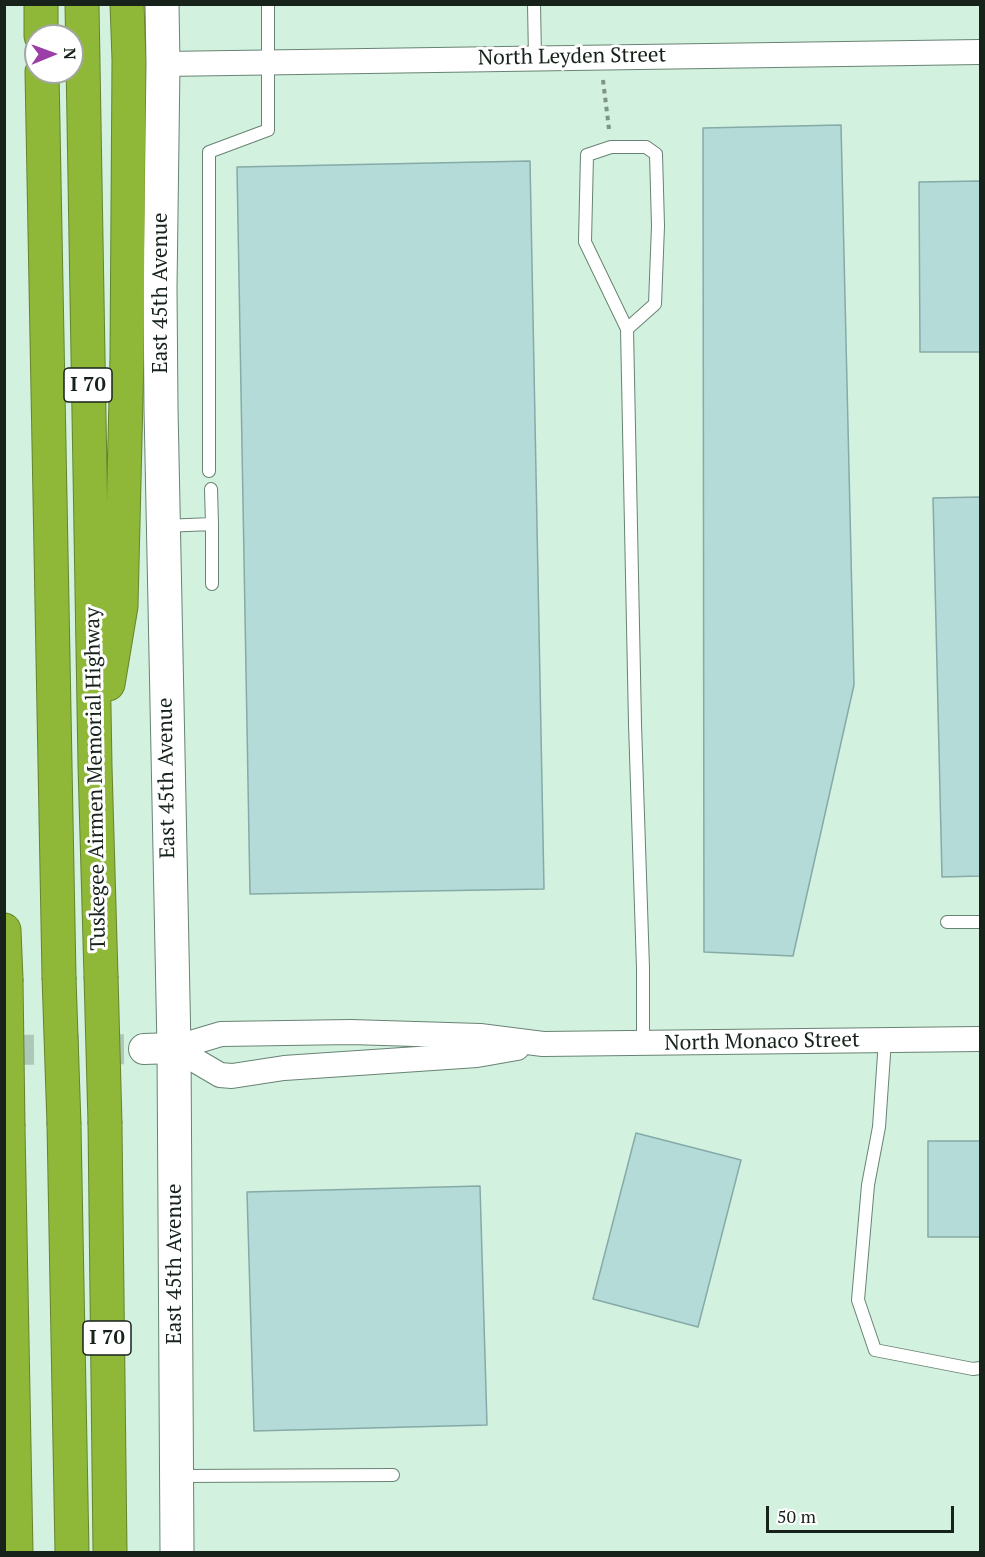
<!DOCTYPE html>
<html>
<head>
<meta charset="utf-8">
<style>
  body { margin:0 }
  #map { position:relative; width:985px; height:1557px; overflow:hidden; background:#d3f1df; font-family:"PT Serif",serif }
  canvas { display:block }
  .frame { position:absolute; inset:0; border:6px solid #17221b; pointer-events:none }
  .north { position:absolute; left:24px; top:24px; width:60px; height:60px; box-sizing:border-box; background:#fff; border:2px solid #a2a7a4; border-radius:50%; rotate:89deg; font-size:16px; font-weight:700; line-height:24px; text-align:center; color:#17221b }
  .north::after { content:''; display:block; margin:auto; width:21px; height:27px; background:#9b3ea7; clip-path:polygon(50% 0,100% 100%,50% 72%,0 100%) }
  .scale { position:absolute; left:766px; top:1506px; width:188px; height:27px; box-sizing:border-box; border:3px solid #17221b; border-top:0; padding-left:8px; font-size:18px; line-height:21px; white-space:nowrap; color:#17221b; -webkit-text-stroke:4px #fff; paint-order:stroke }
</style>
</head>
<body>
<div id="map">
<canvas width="985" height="1557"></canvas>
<div class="frame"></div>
<div class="north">N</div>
<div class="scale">50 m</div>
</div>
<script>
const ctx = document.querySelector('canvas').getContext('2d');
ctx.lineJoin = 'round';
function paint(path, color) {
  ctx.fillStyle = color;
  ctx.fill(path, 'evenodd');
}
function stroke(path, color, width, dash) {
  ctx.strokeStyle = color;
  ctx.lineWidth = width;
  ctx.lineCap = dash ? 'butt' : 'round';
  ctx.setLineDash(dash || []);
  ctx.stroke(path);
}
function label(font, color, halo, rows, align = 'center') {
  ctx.font = font + ' "PT Serif",serif';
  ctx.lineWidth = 6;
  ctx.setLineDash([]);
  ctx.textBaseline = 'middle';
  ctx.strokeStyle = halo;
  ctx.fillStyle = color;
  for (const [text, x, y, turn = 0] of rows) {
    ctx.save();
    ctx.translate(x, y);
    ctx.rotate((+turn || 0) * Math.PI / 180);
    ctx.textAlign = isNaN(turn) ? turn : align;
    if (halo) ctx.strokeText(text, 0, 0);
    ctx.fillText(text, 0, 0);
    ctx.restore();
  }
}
const building = new Path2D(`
  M841,125L854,685L793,956L704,952L703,128Z
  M530,161L544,889L250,894L237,167Z
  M980,181V352H920L919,182Z
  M980,497V876L942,877L933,498Z
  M636,1133L741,1160L698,1327L593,1299Z
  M928,1141H980V1237H928Z
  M480,1186L487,1425L254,1431L247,1192Z`);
const tertiaryTunnel = new Path2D(`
  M4,1050L144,1049`);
const path = new Path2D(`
  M603,80L609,129`);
const service = new Path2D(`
  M534,4L535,58
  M627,329L655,304L658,226L656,154L646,147H611L587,155L585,242L627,329L635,724L643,968V1043
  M209,471V152L268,130V4
  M212,524V584
  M163,526L212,524L211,489
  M947,922H980
  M885,1040L879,1127L868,1185L858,1300L875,1350L973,1369L980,1368
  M177,1476L393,1475`);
const minor = new Path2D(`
  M163,64L980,52
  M174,1048L221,1034L351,1032L480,1036L543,1044L980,1039
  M174,1048L220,1075L232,1076L284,1068L477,1055L517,1048`);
const tertiary = new Path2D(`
  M144,1049L174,1048`);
const secondary = new Path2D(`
  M162,4L163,64L160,288L161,408L174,1048L177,1552`);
const motorway = new Path2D(`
  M41,4V36
  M82,4L95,766L101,976
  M42,72L59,977
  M108,684L121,606L127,356L129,60L127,4
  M4,930L6,979
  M105,1124L110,1552
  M64,1125L72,1552
  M8,1127L16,1552`);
const motorwayBridge = new Path2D(`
  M101,976L105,1124
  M59,977L64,1125
  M6,979L8,1127`);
const shields = [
  [88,385,48],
  [107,1338,48]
];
const shieldNames = [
  ["I 70",88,385],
  ["I 70",107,1338]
];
const streetNames = [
  ["North Leyden Street",572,57,-1],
  ["East 45th Avenue",161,293,-90],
  ["East 45th Avenue",167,778,-91],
  ["Tuskegee Airmen Memorial Highway",96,779,-91],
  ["North Monaco Street",762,1042,-1],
  ["East 45th Avenue",175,1264,-90]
];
paint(building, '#b5dbd9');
stroke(building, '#85aaa7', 1.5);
stroke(tertiaryTunnel, '#adc8b8', 30, [30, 15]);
stroke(service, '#688373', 14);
stroke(minor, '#688373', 26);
stroke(tertiary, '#688373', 32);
stroke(secondary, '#688373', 35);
stroke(motorway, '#65842e', 35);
stroke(path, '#7e9487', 4, [4.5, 4.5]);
stroke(service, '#fff', 12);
stroke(minor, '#fff', 24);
stroke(tertiary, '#fff', 30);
stroke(secondary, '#fff', 33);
stroke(motorway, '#8fb839', 33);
stroke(motorwayBridge, '#65842e', 35, []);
stroke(motorwayBridge, '#8fb839', 33);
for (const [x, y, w] of shields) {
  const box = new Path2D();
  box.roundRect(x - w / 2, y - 17, w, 34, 4.5);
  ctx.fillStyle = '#fff';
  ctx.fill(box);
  stroke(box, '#17221b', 1.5);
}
label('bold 20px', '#17221b', null, shieldNames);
label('21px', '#17221b', '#fff', streetNames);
</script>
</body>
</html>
